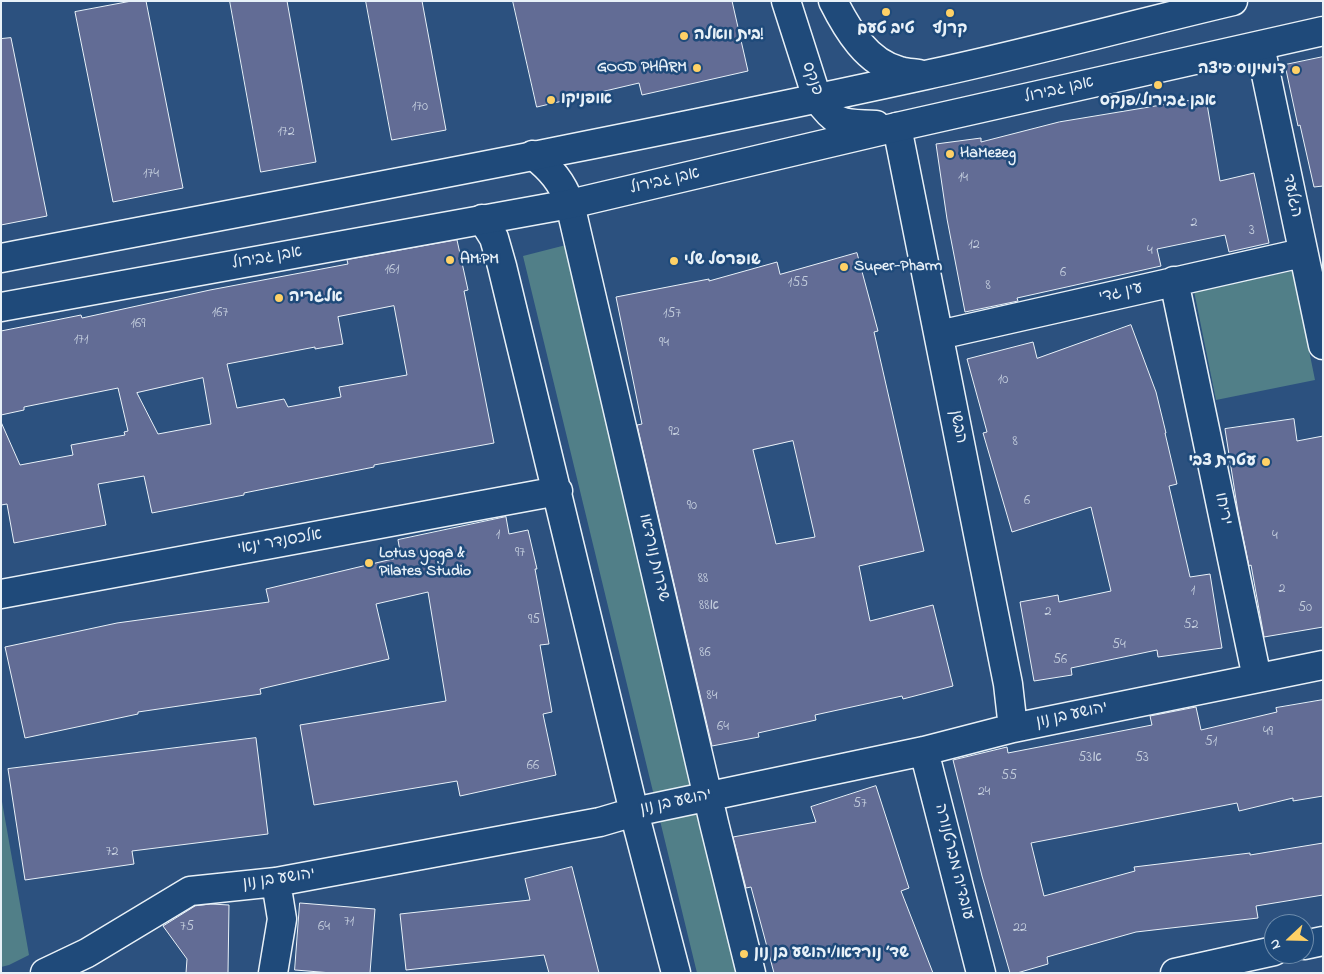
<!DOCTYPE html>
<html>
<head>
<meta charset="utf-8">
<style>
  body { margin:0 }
  #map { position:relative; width:1324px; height:974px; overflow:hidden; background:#2c517f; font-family:"Indie Flower",sans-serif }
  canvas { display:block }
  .frame { position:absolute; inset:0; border:2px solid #e8f1f8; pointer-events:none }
  .north { position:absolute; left:1264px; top:914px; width:50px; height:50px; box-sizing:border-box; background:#1f4a7a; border:1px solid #6f8dac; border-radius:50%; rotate:249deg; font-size:14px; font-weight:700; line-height:20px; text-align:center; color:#e8f1f8 }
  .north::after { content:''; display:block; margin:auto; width:18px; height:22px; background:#ffd166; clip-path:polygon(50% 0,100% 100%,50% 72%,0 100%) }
</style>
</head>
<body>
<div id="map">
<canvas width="1324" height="974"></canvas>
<div class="frame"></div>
<div class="north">N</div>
</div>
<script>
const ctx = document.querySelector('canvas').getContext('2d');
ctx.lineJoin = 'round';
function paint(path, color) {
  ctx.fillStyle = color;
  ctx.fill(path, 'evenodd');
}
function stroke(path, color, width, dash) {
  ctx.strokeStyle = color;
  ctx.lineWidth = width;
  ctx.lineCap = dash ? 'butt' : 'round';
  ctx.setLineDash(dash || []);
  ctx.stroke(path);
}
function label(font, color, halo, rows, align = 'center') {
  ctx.font = font + ' "Indie Flower","Playpen Sans Hebrew",sans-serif';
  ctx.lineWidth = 5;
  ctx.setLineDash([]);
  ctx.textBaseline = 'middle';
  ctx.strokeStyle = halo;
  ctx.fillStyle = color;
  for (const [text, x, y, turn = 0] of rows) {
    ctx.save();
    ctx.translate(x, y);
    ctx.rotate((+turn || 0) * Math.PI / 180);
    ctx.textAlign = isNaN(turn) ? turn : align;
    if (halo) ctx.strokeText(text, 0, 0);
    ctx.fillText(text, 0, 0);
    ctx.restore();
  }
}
const green = new Path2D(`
  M566,245L741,973H697L523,256Z
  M1293,271L1315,380L1216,400L1194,291Z
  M1,796L29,955L9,965L1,967Z`);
const building = new Path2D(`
  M132,1H146L183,188L113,202L75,12Z
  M230,1H287L316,162L261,172Z
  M366,1H422L446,130L392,140Z
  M513,1H732L748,71L642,95L639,83L537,107Z
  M11,38L47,216L1,225V39Z
  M1323,57V186L1314,187L1300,125L1298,126L1285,65Z
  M1206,98L1220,181L1254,173L1269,243L1229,252L1225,235L1157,249L1161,266L1017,298L1018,301L965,312L947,219L936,144L981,138V142L1059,122Z
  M457,240L468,290L464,291L494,443L374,465V467L244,493V495L152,513L144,476L98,484L106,525L14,543L7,504L1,505V422L20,465L73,455L71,445L125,435L124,432L128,431L118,388L24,407V410L1,415V331L81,315L82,318L210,290L348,264L347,260ZM394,306L407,375L339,387L341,397L288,407L284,399L237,408L227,364L315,347V349L343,344L338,317ZM203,378L211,424L158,434L137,393Z
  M857,253L878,331L874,332L924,551L859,566L870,621L933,605L953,686L903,699L902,696L815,715L816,720L758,733L759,737L712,746L637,425L642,424L616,297L709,279V281L777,262L780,274ZM793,441L815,537L776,544L753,450Z
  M1131,325L1156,392L1166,433H1165L1177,484L1169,486L1190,577L1210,574L1222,648L1158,657L1157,650L1071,668L1072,675L1034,681L1020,602L1058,595L1059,602L1111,591L1091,507L1012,532L983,433L987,432L967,359L1033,342L1037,358Z
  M1294,419L1297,441L1323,436V627L1264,637L1251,565L1249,566L1238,512L1225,429Z
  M506,517L509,534L528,530L537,569H535L549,644L540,645L552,712L543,714L556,775L460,796L457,781L314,805L300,725L446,701L428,592L376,604L389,659L260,689L261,694L138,712V714L25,738L5,647L117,623L269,602L266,589L401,557L398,540Z
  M1323,700V796L1293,801V798L1239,811L1237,803L1031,843L1044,896L1135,871L1134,867L1250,853V855L1323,843V895L1256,906L1258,918L1136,932L1047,957L1048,964L1017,973H1010L982,876L953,760L1007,747L1008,753L1152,725L1150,716L1196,707L1201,730L1277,712L1276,708Z
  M256,738L268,834L132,851L134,864L25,880L8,769Z
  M876,786L909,888L901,891L933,973H774L751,887L746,888L733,837L816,822L811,807Z
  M572,867L599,973H549L544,955L406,970L400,914L530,900L525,879Z
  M300,903L375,909L370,973H332L295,970Z
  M211,904L229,905L228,973H186L187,959L163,926L195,906Z`);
const minor = new Path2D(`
  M1260,46L1323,345
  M897,127L1008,684L1013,728
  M533,155C551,169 562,182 570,204L714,823L751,973
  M482,219L494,238L502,266L634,812L676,973
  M1174,281L1257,678
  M939,335L1302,253
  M1,594L558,491
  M924,751L981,973
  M1304,945L1323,941
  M45,973L87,953L190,891L276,882L600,822L634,812L924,751L1013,728L1323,665
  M273,973L282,919L276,882
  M1175,973L1274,951`);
const major = new Path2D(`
  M786,1L817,98C837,127 843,123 876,125
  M833,1C847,29 867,63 900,71C906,73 913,73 919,74
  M1,258C310,199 619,142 926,75C1029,53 1131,25 1233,1
  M1,307L570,204L897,127L1323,31`);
const markers = [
  [886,12,5,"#ffd166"],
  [950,13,5,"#ffd166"],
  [684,36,5,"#ffd166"],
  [697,68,5,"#ffd166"],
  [1296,70,5,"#ffd166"],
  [1158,85,5,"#ffd166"],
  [551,100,5,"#ffd166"],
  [950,154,5,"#ffd166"],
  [450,260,5,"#ffd166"],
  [674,261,5,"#ffd166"],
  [844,267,5,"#ffd166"],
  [279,298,5,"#ffd166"],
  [1266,462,5,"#ffd166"],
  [369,563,5,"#ffd166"],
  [744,954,5,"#ffd166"]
];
const numberNames = [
  ["170",420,108],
  ["172",286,133],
  ["174",151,175],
  ["14",963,179],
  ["2",1194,224],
  ["3",1252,232],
  ["12",974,246],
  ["4",1150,252],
  ["161",392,271],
  ["6",1063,274],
  ["155",798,284],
  ["8",988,287],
  ["167",220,314],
  ["157",672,315],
  ["169",138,325],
  ["171",81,341],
  ["94",664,344],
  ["10",1003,381],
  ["92",674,433],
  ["8",1015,443],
  ["6",1027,502],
  ["90",692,507],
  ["1",498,536],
  ["4",1275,537],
  ["97",520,554],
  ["88",703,580],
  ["2",1282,590],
  ["1",1193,592],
  ["88א",709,607],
  ["50",1305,609],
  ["2",1048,613],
  ["95",534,621],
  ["52",1191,626],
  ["54",1119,646],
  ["86",705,654],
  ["56",1060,661],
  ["84",712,697],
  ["64",723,728],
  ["49",1268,733],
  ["51",1211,743],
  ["53א",1090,759],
  ["53",1142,759],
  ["66",533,767],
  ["55",1009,777],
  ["24",984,793],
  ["57",860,805],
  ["72",112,853],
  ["71",349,923],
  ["75",187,928],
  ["64",324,928],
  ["22",1020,929]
];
const poiNames = [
  ["טיב טעם",886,30,"center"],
  ["קרנף",950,30,"center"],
  ["בית וואלה!",694,36],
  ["GOOD PHARM",687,68,"right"],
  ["דומינוס פיצה",1286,70,"right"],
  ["אופניקו",561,100],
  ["אבן גבירול/פנקס",1158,102,"center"],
  ["HaMezeg",960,154],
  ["AM:PM",460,260],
  ["שופרסל שלי",684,261],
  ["Super-Pharm",854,267],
  ["אלגריה",289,298],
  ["עטרת צבי",1256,462,"right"],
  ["Lotus yoga &",379,554],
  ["Pilates Studio",379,572],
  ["שד׳ נורדאו/יהושע בן נון",754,954]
];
const streetNames = [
  ["פנקס",811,79,71],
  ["אבן גבירול",1059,91,-13],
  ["אבן גבירול",665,182,-13],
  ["הגלעד",1291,196,78],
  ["אבן גבירול",267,259,-10],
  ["עין גדי",1121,294,-13],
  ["הבשן",957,427,79],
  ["יריחו",1222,509,78],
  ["אלכסנדר ינאי",280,543,-10],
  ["שדרות נורדאו",653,558,77],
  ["יהושע בן נון",1072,716,-12],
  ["יהושע בן נון",676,803,-12],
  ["עובדיה מברטנורה",953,862,76],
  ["יהושע בן נון",279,880,-8]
];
paint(green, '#517f88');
paint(building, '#626c95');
stroke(building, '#e8f1f8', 1);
stroke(minor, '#e8f1f8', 31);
stroke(major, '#e8f1f8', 31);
stroke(minor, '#1f4a7a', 28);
stroke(major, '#1f4a7a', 28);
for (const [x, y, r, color] of markers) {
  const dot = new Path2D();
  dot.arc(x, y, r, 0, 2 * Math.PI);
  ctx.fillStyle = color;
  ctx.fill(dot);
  stroke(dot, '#1f4a7a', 2);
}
label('14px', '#c6d0df', null, numberNames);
label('bold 16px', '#e8f1f8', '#1f4a7a', poiNames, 'left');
label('16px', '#e8f1f8', '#1f4a7a', streetNames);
</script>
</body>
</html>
